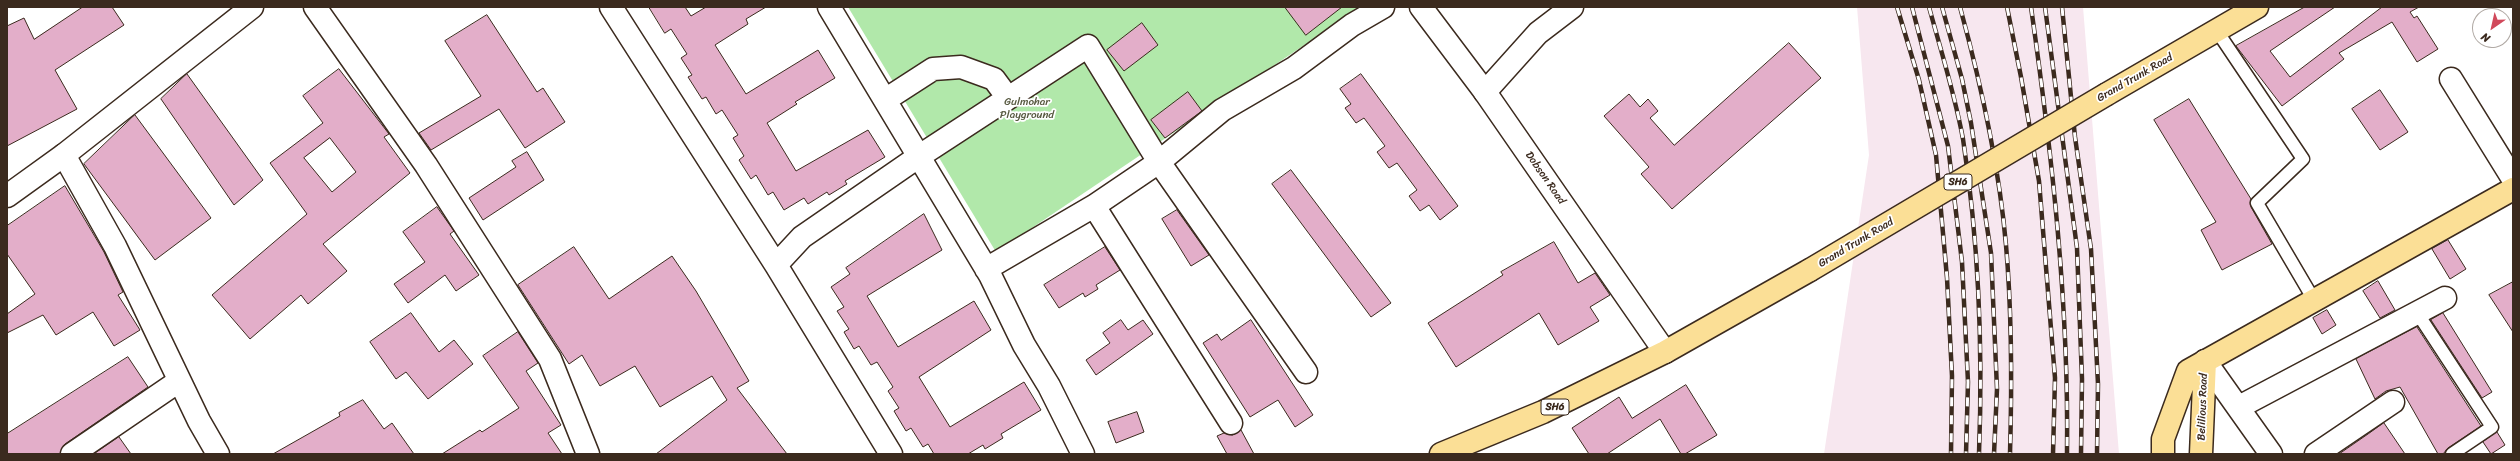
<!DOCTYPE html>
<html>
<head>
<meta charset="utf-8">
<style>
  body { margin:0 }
  #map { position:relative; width:2520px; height:461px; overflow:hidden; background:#fff; font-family:Sriracha,sans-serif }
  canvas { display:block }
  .frame { position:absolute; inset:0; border:8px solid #3b2a1e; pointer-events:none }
  .north { position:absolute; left:2472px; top:8px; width:40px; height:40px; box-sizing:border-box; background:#fff; border:1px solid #b1aaa5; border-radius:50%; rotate:214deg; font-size:11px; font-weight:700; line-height:16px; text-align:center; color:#3b2a1e }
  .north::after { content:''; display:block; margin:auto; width:14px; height:18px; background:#d1495b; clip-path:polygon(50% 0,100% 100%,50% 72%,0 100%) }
</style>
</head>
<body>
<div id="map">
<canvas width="2520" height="461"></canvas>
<div class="frame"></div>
<div class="north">N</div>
</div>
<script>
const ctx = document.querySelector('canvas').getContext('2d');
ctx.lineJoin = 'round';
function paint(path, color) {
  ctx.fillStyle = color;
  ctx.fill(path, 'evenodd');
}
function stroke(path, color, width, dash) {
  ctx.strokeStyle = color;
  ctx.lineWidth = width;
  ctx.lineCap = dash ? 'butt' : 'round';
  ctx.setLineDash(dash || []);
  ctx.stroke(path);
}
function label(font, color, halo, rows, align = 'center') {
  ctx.font = font + ' Sriracha,sans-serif';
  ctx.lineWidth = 3.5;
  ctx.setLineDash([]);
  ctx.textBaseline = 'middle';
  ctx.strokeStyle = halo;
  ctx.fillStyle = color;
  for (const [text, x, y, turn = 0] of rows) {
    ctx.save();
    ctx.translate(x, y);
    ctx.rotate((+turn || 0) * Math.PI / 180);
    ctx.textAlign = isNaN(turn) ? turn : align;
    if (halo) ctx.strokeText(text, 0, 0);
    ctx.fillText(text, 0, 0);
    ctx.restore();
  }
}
const built = new Path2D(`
  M1857,7H2083L2119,454H1824L1869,155Z`);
const green = new Path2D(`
  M848,7H1361L996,252Z`);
const building = new Path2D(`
  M83,7H112L124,25L55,70L77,109L7,146V26L24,18L34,39Z
  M649,7H685L691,16L706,7H766L746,19L748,24L715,45L746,94L818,50L835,78L795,102L797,104L767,123L796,171L868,130L885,157L845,181L847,184L829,195L827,192L808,204L804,198L784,210L773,192L768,195L756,175L751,179L739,160L744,156L733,138L738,135L722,110L716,114L706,97L702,99L688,77L692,75L681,58L687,54L671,29L665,33Z
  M1285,7H1342L1306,35Z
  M2305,7H2335L2270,51L2290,77L2382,7H2419L2410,12L2414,18L2417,16L2438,49L2417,62L2392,22L2339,53L2344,59L2282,106L2236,46Z
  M487,15L537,92L543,88L565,122L525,148L499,109L431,150L419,133L481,96L445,41Z
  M1142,23L1158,45L1124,71L1107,50Z
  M1789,43L1821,78L1672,209L1641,174L1649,167L1604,116L1629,94L1640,107L1648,99L1658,111L1650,118L1674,145Z
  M339,69L389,134L384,137L410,173L323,244L347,271L308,304L301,295L250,339L212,295L307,214L270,163L323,123L303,96ZM330,138L356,172L332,192L304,158Z
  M187,74L263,180L234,205L161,99Z
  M1361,74L1458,206L1440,220L1429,205L1420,211L1409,196L1417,190L1397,163L1389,168L1377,152L1385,146L1364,118L1356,123L1345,108L1351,104L1340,89Z
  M2380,90L2408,132L2380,150L2352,109Z
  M1188,92L1202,111L1165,138L1151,120Z
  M2189,99L2251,199V207L2272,244L2222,270L2201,230L2216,222L2154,120Z
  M135,115L211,218L155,260L84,164Z
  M527,152L544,180L483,220L469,198L516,167L512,161Z
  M1291,170L1391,303L1371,317L1272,184Z
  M65,186L104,252L123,292L118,295L140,330L114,346L93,312L56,335L43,315L7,333V314L35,294L7,254V226Z
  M437,207L454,231L450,234L479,275L456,291L445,275L408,303L394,284L425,262L403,232Z
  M1177,210L1209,255L1191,266L1162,219Z
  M924,214L942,250L867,296L898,347L974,301L991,330L919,377L950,427L1024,382L1041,410L1001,434L1003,438L985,449L983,445L968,454H934L928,444L923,447L911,428L906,431L894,411L899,408L888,391L893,387L877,362L871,365L859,346L854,349L844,332L849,329L837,311L844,307L831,287L850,274L846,268Z
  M2448,240L2466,269L2450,279L2432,249Z
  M1554,242L1578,283L1595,273L1610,295L1590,307L1599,321L1558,345L1539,313L1456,367L1428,323L1503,275L1501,272Z
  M574,247L609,299L672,256L696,291L749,381L737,388L787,454H656L727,400L712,376L660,407L635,366L600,386L582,355L569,364L518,285Z
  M1105,247L1120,270L1096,285L1098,289L1085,297L1083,293L1059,308L1044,285Z
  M2378,281L2395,310L2380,318L2363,291Z
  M2513,282V332L2489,295Z
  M2327,310L2336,325L2322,334L2313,318Z
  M411,313L439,352L454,340L473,364L428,399L406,372L396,379L370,342Z
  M2443,313L2492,392L2482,398L2431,320Z
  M1121,320L1128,330L1143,320L1153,334L1096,375L1086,360L1110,343L1103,333Z
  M1251,320L1313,415L1295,427L1278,400L1250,417L1203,343L1217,334L1221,340Z
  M2417,327L2481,426L2448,448L2443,454H2438L2400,387L2386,391L2375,399L2356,359Z
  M518,332L538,363L526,371L561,425L548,433L562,454H442L480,430L482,432L519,408L483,356Z
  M128,357L148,387L65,444L60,454H7V434Z
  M1686,385L1717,435L1685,454H1681L1660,419L1607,454H1589L1572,428L1619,397L1632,418Z
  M363,400L384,429L392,423L414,454H273L340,416L339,413Z
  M1137,412L1144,432L1116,443L1108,422Z
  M2384,423L2405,454H2339L2368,434Z
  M1241,430L1254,454H1227L1217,436L1224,433L1232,435Z
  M2497,432L2505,445L2491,454L2483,442Z
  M119,437L131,454H94Z`);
const lane = new Path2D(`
  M2217,31L2303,159L2257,203L2314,300
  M2416,311L2492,427L2452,454`);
const street = new Path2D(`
  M315,7L426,165L550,359L588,454
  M611,7L776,265L891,454
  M829,7L990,275L1024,345L1049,386L1083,454
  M2451,79L2513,179
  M1485,92L1538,33L1572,7
  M885,100L933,69L961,67L994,79L1008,98
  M64,155L115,246L199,421L218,454
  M1094,206L1231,423
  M776,265L802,237L918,157L1088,46L1159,162L1306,372
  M986,269L1094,206L1159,162L1222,110L1294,68L1352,25L1383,7
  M2205,361L2271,454
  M2239,407L2445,298
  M72,454L179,381
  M2316,454L2393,402`);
const secondary = new Path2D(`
  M1421,7L1485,92L1665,352
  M7,196L64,155L252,7`);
const primary = new Path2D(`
  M2107,94L2257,7
  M1441,454L1543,412L1665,352L1810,270
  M2163,454V439L2188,371L2513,189
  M2201,454L2205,361`);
const rail = new Path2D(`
  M1897,7L1919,80L1936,155L1947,278L1952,376L1951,454
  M1912,7L1948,146L1962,262L1968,382L1966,454
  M1929,7C1941,51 1955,95 1963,139C1979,244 1983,349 1979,454
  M1942,7L1962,79L1971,123L1991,253L1997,389L1994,454
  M1960,7C1981,84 1999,165 2006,245C2012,314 2012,385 2010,454
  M2007,7L2021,77L2039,181L2055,378L2053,454
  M2031,7C2052,155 2069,304 2067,454
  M2045,7L2077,248L2082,379L2081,454
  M2062,7L2075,137L2091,249L2098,384L2097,454`);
const primaryBridge = new Path2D(`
  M1810,270L2107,94`);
const shields = [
  [1958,182,28],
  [1555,407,28]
];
const shieldNames = [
  ["SH6",1958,182],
  ["SH6",1555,407]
];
const streetNames = [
  ["Grand Trunk Road",2135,78,-30],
  ["Dobson Road",1545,178,55],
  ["Grand Trunk Road",1856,243,-31],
  ["Belilious Road",2203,407,-88]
];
const parkNames = [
  ["Gulmohar",1027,102],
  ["Playground",1027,115]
];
paint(built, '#f7e7ef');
paint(green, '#b1e8aa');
paint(building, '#e3aec9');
stroke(building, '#3b2a1e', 1);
stroke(lane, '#3b2a1e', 15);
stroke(street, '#3b2a1e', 25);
stroke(secondary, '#3b2a1e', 25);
stroke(primary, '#3b2a1e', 25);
stroke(lane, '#fff', 12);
stroke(street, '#fff', 22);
stroke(secondary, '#fff', 22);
stroke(primary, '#fbdf96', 22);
stroke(rail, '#3b2a1e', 4.5);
stroke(rail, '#fff', 3, [9]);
stroke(primaryBridge, '#3b2a1e', 25, []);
stroke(primaryBridge, '#fbdf96', 22);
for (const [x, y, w] of shields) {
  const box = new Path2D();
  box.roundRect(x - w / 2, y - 8, w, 16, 3);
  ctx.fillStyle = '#fff';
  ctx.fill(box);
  stroke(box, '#3b2a1e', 1);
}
label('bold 10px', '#3b2a1e', null, shieldNames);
label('11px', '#3b2a1e', '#fff', streetNames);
label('11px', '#585a41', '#fff', parkNames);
</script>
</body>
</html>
